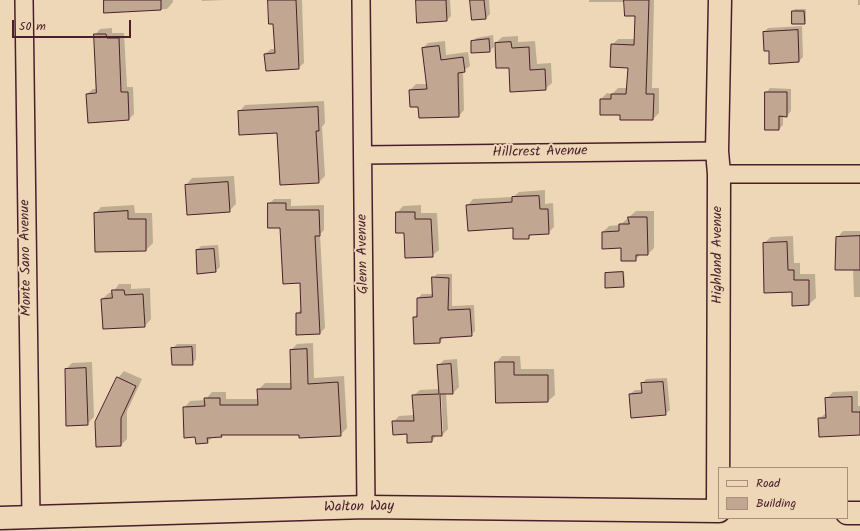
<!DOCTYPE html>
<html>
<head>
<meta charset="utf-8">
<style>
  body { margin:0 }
  #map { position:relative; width:860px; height:531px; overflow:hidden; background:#edd7b6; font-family:Kalam,sans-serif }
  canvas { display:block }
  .legend { position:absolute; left:718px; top:467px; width:130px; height:52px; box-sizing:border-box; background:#edd7b6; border:1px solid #ac8d7e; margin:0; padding:5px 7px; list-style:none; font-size:12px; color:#4a1f2b }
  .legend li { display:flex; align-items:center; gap:8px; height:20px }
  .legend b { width:20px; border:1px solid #ac8d7e }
  .scale { position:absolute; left:12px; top:20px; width:119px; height:18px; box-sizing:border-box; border:2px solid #4a1f2b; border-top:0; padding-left:5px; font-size:12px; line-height:14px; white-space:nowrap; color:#4a1f2b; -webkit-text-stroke:3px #edd7b6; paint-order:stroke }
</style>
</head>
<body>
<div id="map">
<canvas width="860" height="531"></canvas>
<ul class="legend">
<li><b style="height:5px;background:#edd7b6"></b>Road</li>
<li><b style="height:11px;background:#c1a691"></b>Building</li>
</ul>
<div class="scale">50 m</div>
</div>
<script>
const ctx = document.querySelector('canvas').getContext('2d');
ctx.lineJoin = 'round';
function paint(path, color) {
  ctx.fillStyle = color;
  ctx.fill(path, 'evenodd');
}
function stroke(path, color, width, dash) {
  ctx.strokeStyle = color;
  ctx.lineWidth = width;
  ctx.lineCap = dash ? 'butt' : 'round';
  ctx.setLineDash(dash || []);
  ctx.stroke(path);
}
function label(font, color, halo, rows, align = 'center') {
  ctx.font = font + ' Kalam,sans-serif';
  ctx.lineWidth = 4;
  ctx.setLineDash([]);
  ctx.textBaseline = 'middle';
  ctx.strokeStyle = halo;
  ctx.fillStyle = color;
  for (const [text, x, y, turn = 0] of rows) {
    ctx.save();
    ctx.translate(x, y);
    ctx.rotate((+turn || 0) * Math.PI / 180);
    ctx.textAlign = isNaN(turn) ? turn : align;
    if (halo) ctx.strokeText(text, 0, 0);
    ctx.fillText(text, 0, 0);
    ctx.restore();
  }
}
const shadow = new Path2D(`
  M105,0H173V2L167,9L105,12Z
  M202,0H224L202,1Z
  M269,0H302L304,63L298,68L265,54L271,49H275L274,23Z
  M417,0H450L451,16L447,20Z
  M471,0H489L490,14L486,18Z
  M589,0H654L652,88H659V113L653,119L621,114L601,99L607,93L612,94L618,88H628L629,67L612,45L618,39H636V15L626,2H589Z
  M858,0H860V5H858Z
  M795,9H806V21L804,23L793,11Z
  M802,26L803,57L799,61L770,50L764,32L768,28Z
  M112,28V33H124L127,87H133L134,114L129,119L87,94L93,89H97L95,35L100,29Z
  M493,35L494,47L489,51L472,42L476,38Z
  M518,36V42L535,41L537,64L551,63L552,83L545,89L510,67L496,43L502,37Z
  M445,41L446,55L468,52L470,66L463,71L464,110L459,116L419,106L410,90L416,84H427L423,48L428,43Z
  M770,88L791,89V111L787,116L783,115V125L779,129L766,93Z
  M324,101L325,123L322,127L325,176L319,182L278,132L239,112L245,105Z
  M234,176L236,204L229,211L186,185L192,178Z
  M545,190V204L553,203L554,227L548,233H533L528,238L514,227L468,205L473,199L513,197L519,192Z
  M274,199H291V206L324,205V230L320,234L325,328L320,333L297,314L302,308L301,282L281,227L269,204Z
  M134,205L135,213H152L153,243L146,250L96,251L95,214L101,207Z
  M421,205V213H437L439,250L432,256L404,232L397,213L403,206Z
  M636,211H654V248L648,254H641L635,260L603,232L609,226L620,225Z
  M843,231H860V297H854L853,269H836L835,243L837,238Z
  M793,236L794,263H800V274H815L816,298L809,304L793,305V291L764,243L771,237Z
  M218,245L220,267L215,271L197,250L201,246Z
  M624,271L625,284L623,286L606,274L608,272Z
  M437,274H452V306L474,305L475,331L471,335L444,337L440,342L414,318L418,313V298L422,294H433V278Z
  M119,284H131V289L150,288L151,319L145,326L102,299L109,293L113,292Z
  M313,343L314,378L344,376L347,428L340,435L223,434L213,437L207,442L196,436L184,408L190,401L205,400L212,392H226V399H258V390L265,383H292L291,350L297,344Z
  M177,344H196V359L192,364L172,349Z
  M502,356H520L521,369H554L555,395L548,401L497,402L496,363Z
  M457,359L459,387L453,393H446L448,429L442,435H437L432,441L408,433L393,422L399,416L414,415L413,396L420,390L439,389L438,366L444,360ZM441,389L443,431H441L439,390Z
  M92,362L94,417L87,424L66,369L72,363Z
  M124,371L142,379L127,411V439L121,445L118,378Z
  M667,378L670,410L665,414L630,394L635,390H642V384L646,379Z
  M858,391V406H860V434L819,419L827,412L826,399L833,392Z`);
const building = new Path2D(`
  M104,0H161V10L104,13Z
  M268,0H296L299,69L266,71L264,54L275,53L273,24H269Z
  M416,0H446L447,21L417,23Z
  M470,0H484L486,19L472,20Z
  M624,0H649L646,94H654L653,120H620V115H600V99H611V94H626L628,68L610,67L611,44L634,45L635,16H625Z
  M792,11H804L805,24H792Z
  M798,30L799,62L769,64V51H764L763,32Z
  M94,34H106L107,38H119L121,92H128L129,120L88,123L86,94L96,93Z
  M489,39L490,52L471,53V41Z
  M511,42L512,48L529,47L530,70L545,69L546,90L510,92L509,68H496L495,43Z
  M439,46L441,60L463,57L465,72L458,73L459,117L419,118L418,107H410L409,90L427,89L422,48Z
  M765,92H787V117L779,116V130H765Z
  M318,107L319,131H316L319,183L280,185L277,133L239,135L238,111Z
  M228,182L230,212L187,215L185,185Z
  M539,196L540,209H548L549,234L529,235V239H513V228L468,231L466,205L512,202V197Z
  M268,203H286V210H319L320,236H315L320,334L296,335V313H301L300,283L283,284L280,228H268Z
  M128,211V219H146V251L95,252L94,213Z
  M396,212H415V219H431L433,257L405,258L404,233H396Z
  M628,217H647L648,255H636V261H621V248L602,249V232L619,231V224H629Z
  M860,236V270H835L836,237Z
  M787,242L788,270H794V280H809V305L792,306V292L764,293L763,243Z
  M214,249L216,272L197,274L196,250Z
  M623,272L624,287L605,288V273Z
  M432,277L449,278L448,310L470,309L472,336L440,338V343L414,344L413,317H417V298L432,297Z
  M112,290H124L125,295L143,294L145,327L103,329L101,299L112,298Z
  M192,347L193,365H172L171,348Z
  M307,349L308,384L338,382L341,436L299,438V435H221L222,437L207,438L208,443L196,444L195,437L184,438L183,407L205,406L204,398H220V405H258L257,389H291L290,350Z
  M495,362H514V375H548V402L496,403Z
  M451,364L453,394H440L442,436H432V442L407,443V434L393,435L392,421H414L412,395L439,394L437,365Z
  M86,368L88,425L66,426L65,369Z
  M117,377L136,386L121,418V446L96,447L95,422Z
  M663,382L666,415L631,418L629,394L642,393L641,383Z
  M852,397V412H860V435L819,437L818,418H826L825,398Z`);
const minor = new Path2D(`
  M24,0L31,517
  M361,0L366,507
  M363,155L717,151
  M719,174H860`);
const secondary = new Path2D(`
  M718,511L719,174L717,151L720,0
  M847,513H860
  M0,518L366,507L719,511`);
const streetNames = [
  ["Hillcrest Avenue",540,153,-1],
  ["Glenn Avenue",364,254,-91],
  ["Highland Avenue",719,255,-90],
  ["Monte Sano Avenue",27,258,-91],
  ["Walton Way",359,508,-1]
];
paint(shadow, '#0003');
paint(building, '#c1a691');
stroke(building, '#4a1f2b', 1);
stroke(minor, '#4a1f2b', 20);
stroke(secondary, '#4a1f2b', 25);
stroke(minor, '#edd7b6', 17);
stroke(secondary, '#edd7b6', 22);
label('14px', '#4a1f2b', '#edd7b6', streetNames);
</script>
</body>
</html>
